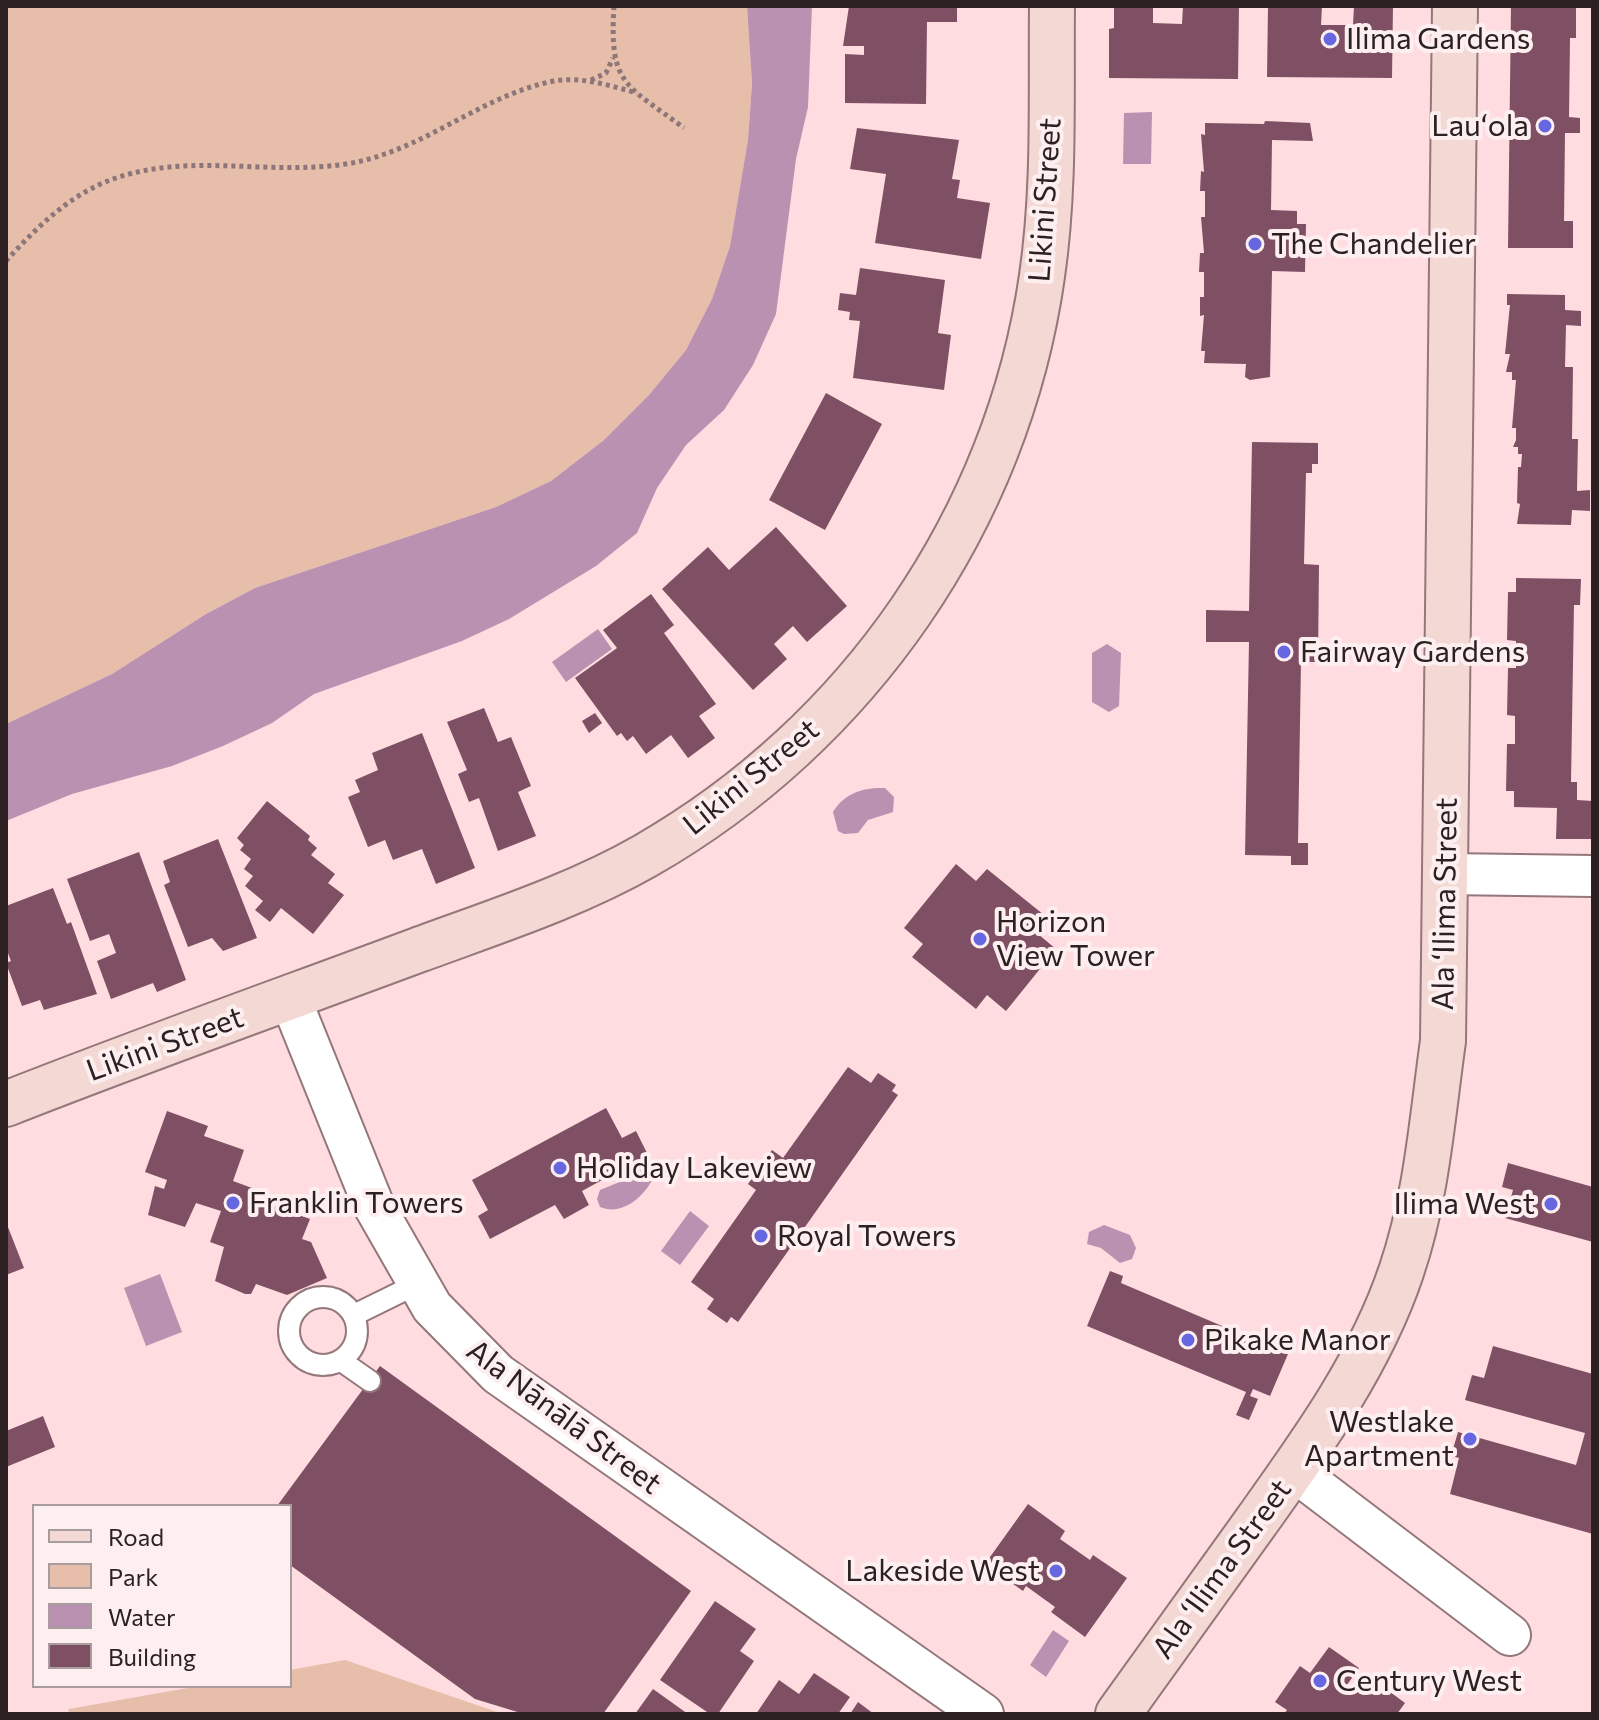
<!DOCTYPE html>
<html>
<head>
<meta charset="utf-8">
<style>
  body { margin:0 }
  #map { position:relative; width:1599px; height:1720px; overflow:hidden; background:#fedcdf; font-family:Commissioner,sans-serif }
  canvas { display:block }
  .frame { position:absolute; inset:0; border:8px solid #2c2022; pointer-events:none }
  .legend { position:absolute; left:32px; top:1504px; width:260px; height:184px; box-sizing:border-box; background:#fdeff0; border:2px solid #a99c9e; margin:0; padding:10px 14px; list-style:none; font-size:24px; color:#2c2022 }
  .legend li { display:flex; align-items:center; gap:16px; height:40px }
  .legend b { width:40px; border:2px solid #a99c9e }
</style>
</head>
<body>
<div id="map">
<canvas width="1599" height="1720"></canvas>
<div class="frame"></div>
<ul class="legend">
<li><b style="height:10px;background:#f4d8d4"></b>Road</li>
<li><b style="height:22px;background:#e6bea9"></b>Park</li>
<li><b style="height:22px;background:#bb91b2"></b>Water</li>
<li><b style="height:22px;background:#7f5064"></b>Building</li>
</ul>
</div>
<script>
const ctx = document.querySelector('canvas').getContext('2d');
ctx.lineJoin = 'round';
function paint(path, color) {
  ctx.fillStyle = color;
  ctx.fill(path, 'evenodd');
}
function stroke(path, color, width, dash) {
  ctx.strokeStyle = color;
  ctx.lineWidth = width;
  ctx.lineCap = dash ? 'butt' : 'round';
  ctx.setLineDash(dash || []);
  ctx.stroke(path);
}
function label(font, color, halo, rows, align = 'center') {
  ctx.font = font + ' Commissioner,sans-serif';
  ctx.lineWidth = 8;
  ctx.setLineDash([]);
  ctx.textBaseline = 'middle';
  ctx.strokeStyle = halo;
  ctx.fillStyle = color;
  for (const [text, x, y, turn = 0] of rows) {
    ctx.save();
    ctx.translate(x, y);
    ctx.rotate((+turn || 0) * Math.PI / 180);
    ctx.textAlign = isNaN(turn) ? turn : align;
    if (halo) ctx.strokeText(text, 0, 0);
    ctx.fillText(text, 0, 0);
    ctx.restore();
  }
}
const green = new Path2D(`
  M6,6H747L752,83L748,140L730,246L712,299L686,350L649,395L604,440L551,481L496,507L255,588L206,614L112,674L6,724Z
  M345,1660L503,1714H68L69,1709L199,1686H290V1670Z`);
const water = new Path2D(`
  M747,6H812L808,107L796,159L776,314L753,365L724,410L686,445L657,488L637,533L596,566L509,619L462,641L314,694L272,723L223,746L172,766L72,794L6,821V724L112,674L206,614L255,588L496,507L551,481L604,440L649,395L686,350L712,299L730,246L748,140L752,83Z
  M1152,112L1151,164H1123L1124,113Z
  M598,629L612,649L566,682L552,662Z
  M1107,644L1121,653L1119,706L1109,712L1092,702V653Z
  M885,788L894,797L893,812L868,820L858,833L844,834L838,831L833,812C844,793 864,787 885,788Z
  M640,1167L648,1170L652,1180C643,1198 621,1216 600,1207L597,1199L600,1190L627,1179Z
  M690,1211L709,1226L680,1265L661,1251Z
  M1104,1225L1130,1235L1136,1248L1132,1259L1120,1263L1101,1248L1087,1244L1089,1232Z
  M160,1274L182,1332L146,1346L124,1288Z
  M1053,1630L1069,1641L1046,1677L1030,1665Z`);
const building = new Path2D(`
  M849,6H957V22H927L926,104L845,103V54L864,55V46H843Z
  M1114,6H1153V23L1182,24L1183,6H1239L1238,79L1109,78V29L1114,28Z
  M1268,6H1322L1321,25H1353L1354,6H1393L1392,78L1267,77Z
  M1511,6H1576V38H1570L1569,117L1580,118V133H1565L1564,221H1573V248H1508Z
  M1265,121L1310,123L1313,141L1272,140L1271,210L1297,211V224H1306L1305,272L1272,271L1270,377L1250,380L1245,377L1246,364L1204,363L1205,351H1201L1204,315L1200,316V297H1204V272H1199L1200,253H1204L1201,217H1205V191H1200L1201,171L1204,172L1201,134L1205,135V123L1264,124Z
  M857,128L959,140L952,179L960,180L957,198L990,203L981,259L875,243L886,174L850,169Z
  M860,268L945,280L938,333L951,335L944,390L853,378L860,321L849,320L850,312L838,310L840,293L856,295Z
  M1507,294L1565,295V310L1581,311V326L1566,325L1565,367H1573L1572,439H1578L1577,491L1590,490V511L1572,510L1571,525L1517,524L1520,504L1517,503L1518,467H1521L1522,454H1518V447H1513L1516,440V428H1512L1516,380H1512V372H1506L1510,354H1505L1510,305H1507Z
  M826,393L882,424L825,530L769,500Z
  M1252,442L1318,443V464H1312V473H1306L1304,564L1319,565L1318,662H1301L1298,843H1308V865H1291V856L1245,855L1249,642H1206V610L1249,611Z
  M776,527L847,606L807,642L793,626L774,644L787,659L753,690L662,589L708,547L729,570Z
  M1516,578L1581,579L1580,605H1574L1571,782H1577V800L1593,801V839H1556L1557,808L1514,807V791H1506L1507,744H1515V716L1507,715L1508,668H1516V641L1507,640L1508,592H1516Z
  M651,594L674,625L664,633L716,704L699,716L715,738L688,758L671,735L646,754L633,736L627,741L621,733L617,736L575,678L617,648L603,630Z
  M484,708L498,742L511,737L531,786L518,792L536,836L498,851L479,798L469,802L458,774L467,770L447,722Z
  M595,713L602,723L589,733L582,721Z
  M422,733L475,868L436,884L422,849L393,860L385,840L368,847L348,797L360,792L355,780L378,770L372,753Z
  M267,801L310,836L308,840L317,848L311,855L335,874L328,883L344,895L313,934L281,908L270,922L255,910L263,901L245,886L253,876L244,869L251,859L240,850L244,845L237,838Z
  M218,839L257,938L223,951L212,938L188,947L164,885L170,882L163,861Z
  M139,852L186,980L157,992L153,983L111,999L97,961L116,953L109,934L90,941L67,879Z
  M956,864L976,881L987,869L1049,919L1038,934L1056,949L1006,1011L987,995L976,1009L912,957L923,944L904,928Z
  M53,888L67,924L71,922L97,994L44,1010L40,1000L22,1006L6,963L11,961L6,948V906Z
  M848,1067L871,1083L878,1073L896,1085L892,1091L898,1095L738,1322L731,1317L727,1323L707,1309L714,1299L691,1282L756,1190L748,1184L772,1150L783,1158Z
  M606,1108L622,1138L636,1131L648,1155L582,1191L589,1205L564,1219L555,1205L490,1239L478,1216L488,1210L472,1180Z
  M167,1111L208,1126L204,1136L244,1150L233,1181L271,1195L268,1204L310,1219L302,1239L311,1242L327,1278L287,1295L256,1284L251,1294H245L215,1281L224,1247L210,1242L221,1211L196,1203L185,1227L148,1215L155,1186L164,1189L167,1180L145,1172Z
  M1508,1163L1593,1187V1242L1505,1218L1513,1190L1502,1187Z
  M6,1222L24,1268L6,1275Z
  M1110,1271L1123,1276L1121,1283L1288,1354L1270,1396L1253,1389L1250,1396L1258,1399L1249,1420L1236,1415L1246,1392L1087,1326Z
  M1493,1346L1593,1374V1534L1450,1494L1459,1458L1451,1456L1458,1432L1576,1465L1585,1433L1465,1400L1472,1375L1484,1378Z
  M380,1366L691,1591L603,1714H524L475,1699L290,1565V1506H277Z
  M43,1416L55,1447L6,1467V1431Z
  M1028,1504L1065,1531L1060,1539L1090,1560L1093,1555L1127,1578L1085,1637L1051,1612L1055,1607L1026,1586L1023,1591L985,1564Z
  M715,1601L756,1629L740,1651L754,1661L718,1714H710L660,1680Z
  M1329,1647L1359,1668L1344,1689L1349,1692L1357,1682L1367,1689L1374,1680L1405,1703L1397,1714H1284L1287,1710L1275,1702L1300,1666L1310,1673Z
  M814,1673L850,1697L838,1714H756L779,1680L799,1694Z
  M653,1689L688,1714H635Z
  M858,1702L874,1714H850Z`);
const path = new Path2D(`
  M614,6C609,85 625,84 684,128
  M591,80L606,73L613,58
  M6,261C37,227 71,193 116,178C192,152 273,177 352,163C426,149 482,95 554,81C581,76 611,86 637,93`);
const lane = new Path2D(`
  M289 1331a34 34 0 1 1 68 0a34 34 0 1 1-68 0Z
  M354,1315L417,1284
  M340,1360L370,1381`);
const street = new Path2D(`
  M1445,874L1593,876
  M290,998L373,1204L432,1307L498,1374L983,1714
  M1293,1470L1510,1635`);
const secondary = new Path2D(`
  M6,1104C143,1050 281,1001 418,950C494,922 575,896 645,856C858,734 1007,520 1042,276C1055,187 1051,96 1052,6
  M1118,1714C1164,1650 1210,1586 1256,1522C1311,1445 1370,1364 1401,1272C1427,1196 1432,1119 1443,1041L1455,6`);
const markers = [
  [1330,39,8,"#6667e0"],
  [1545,126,8,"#6667e0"],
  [1255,244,8,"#6667e0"],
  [1284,652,8,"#6667e0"],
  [980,939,8,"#6667e0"],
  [560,1168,8,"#6667e0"],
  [233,1203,8,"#6667e0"],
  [1551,1204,8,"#6667e0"],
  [761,1236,8,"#6667e0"],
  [1188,1340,8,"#6667e0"],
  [1470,1439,8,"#6667e0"],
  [1056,1571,8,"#6667e0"],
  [1320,1681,8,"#6667e0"]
];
const poiNames = [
  ["Ilima Gardens",1346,39],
  ["Lauʻola",1529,126,"right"],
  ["The Chandelier",1271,244],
  ["Fairway Gardens",1300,652],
  ["Horizon",996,922],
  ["View Tower",996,956],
  ["Holiday Lakeview",576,1168],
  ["Franklin Towers",249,1203],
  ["Ilima West",1535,1204,"right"],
  ["Royal Towers",777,1236],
  ["Pikake Manor",1204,1340],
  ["Westlake",1454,1422,"right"],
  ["Apartment",1454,1456,"right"],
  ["Lakeside West",1040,1571,"right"],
  ["Century West",1336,1681]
];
const streetNames = [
  ["Likini Street",1045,200,-86],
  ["Likini Street",751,777,-39],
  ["Ala ʻIlima Street",1445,904,-89],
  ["Likini Street",165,1044,-20],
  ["Ala Nānālā Street",564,1417,37],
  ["Ala ʻIlima Street",1222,1569,-54]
];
paint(green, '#e6bea9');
paint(water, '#bb91b2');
paint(building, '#7f5064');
stroke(lane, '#94777a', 24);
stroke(street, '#94777a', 44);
stroke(secondary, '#94777a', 48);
stroke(path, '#8d7679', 5, [4, 4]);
stroke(lane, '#fff', 20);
stroke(street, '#fff', 40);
stroke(secondary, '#f4d8d4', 44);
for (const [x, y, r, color] of markers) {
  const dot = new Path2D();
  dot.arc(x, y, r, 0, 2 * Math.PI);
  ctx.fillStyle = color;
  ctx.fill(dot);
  stroke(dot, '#fdeff0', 3);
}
label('30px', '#2c2022', '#fdeff0', poiNames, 'left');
label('30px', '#2c2022', '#fdeff0', streetNames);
</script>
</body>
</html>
